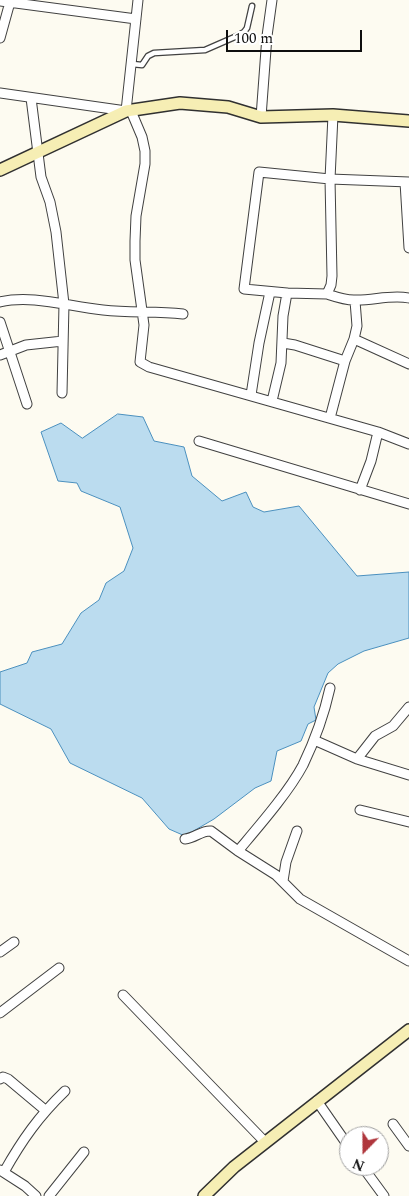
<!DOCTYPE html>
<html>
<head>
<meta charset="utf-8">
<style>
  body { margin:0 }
  #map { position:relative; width:409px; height:1196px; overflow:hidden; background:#fdfbf1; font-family:Spectral,serif }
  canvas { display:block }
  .north { position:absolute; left:339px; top:1126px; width:50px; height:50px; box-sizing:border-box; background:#fff; border:1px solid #9f9f9f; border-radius:50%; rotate:202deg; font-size:14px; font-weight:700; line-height:20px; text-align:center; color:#0e0e0e }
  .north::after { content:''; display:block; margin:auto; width:18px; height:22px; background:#af363c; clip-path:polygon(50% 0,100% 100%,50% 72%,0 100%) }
  .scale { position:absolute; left:226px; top:30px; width:136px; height:22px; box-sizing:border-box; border:2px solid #0e0e0e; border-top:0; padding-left:6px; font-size:15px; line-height:18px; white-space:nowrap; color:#0e0e0e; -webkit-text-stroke:4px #fff; paint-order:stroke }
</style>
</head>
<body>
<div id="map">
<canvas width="409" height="1196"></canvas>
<div class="north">N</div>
<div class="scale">100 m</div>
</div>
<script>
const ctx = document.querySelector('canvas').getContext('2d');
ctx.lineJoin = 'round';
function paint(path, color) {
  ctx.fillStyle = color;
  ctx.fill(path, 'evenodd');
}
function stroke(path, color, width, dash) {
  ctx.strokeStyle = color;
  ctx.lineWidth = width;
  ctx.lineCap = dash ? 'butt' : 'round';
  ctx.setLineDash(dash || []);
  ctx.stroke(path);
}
const water = new Path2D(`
  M118,414L143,417L154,441L184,447L192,476L222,501L246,492L253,507L264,512L299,506L357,576L409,572V638L364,651L338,664L328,673L314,707L316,720L308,724L301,741L277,751L271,781L255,788L214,819L185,836L169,829L142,798L70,763L51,729L0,704V672L27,663L32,652L62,644L81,613L99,600L106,583L124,571L133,548L120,507L81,491L77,483L58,481L41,432L61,423L82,438Z`);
const lane = new Path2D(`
  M132,64L142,65L148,56L154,53L205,50L237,36L244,32L247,28L252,6`);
const street = new Path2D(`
  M0,1L136,19
  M0,38L10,2
  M0,93L126,111L138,0
  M31,98L41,177L50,202L56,232L64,304L62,393
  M131,111L142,137L145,151V164L136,216L135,241V260L144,325L140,362L149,367L378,432L409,444
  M333,115L330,179L409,182
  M261,117L267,36L272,0
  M259,172L330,179L332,276L331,285L327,294L287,293L244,289Z
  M405,182L409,248
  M327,294C336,297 344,300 354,300C372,301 391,294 409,298
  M0,302C32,294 70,307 103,310C130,313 156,311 183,314
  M0,322L27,404
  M354,339L409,364
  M283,343L295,345L345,361
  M0,355L26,345L63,341
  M251,395L259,343L270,292
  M272,401L281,363L283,316L287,293
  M330,418L345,361L354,339L357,326L355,301
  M199,441L409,504
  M360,490L371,461L378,432
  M314,740L357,759L409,775
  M357,759L375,736L393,726L409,707
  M360,810L409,822
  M185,839C195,838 202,830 211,831L238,851L276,875L300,899L409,961
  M238,851C259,826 288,793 303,765C315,740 324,715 330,688
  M283,881L286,862L297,831
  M0,952L14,942
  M123,995L265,1142
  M0,1013L59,968
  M0,1079L3,1077L8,1079L45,1110
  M317,1101L349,1147
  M393,1124L409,1146
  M362,1166L384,1196
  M0,1170L25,1186L36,1196
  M4,1172C22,1140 39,1116 65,1091
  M49,1196L84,1152`);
const secondary = new Path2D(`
  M0,170L126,111L180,103L228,107L261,117L333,115L409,121
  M204,1196L234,1167L409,1030`);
paint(water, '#bbdcef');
stroke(water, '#4b90be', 1);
stroke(lane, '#414141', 7);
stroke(street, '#414141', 11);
stroke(secondary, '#303030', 14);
stroke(lane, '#fff', 4.5);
stroke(street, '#fff', 9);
stroke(secondary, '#f6eeb4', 11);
</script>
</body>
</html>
